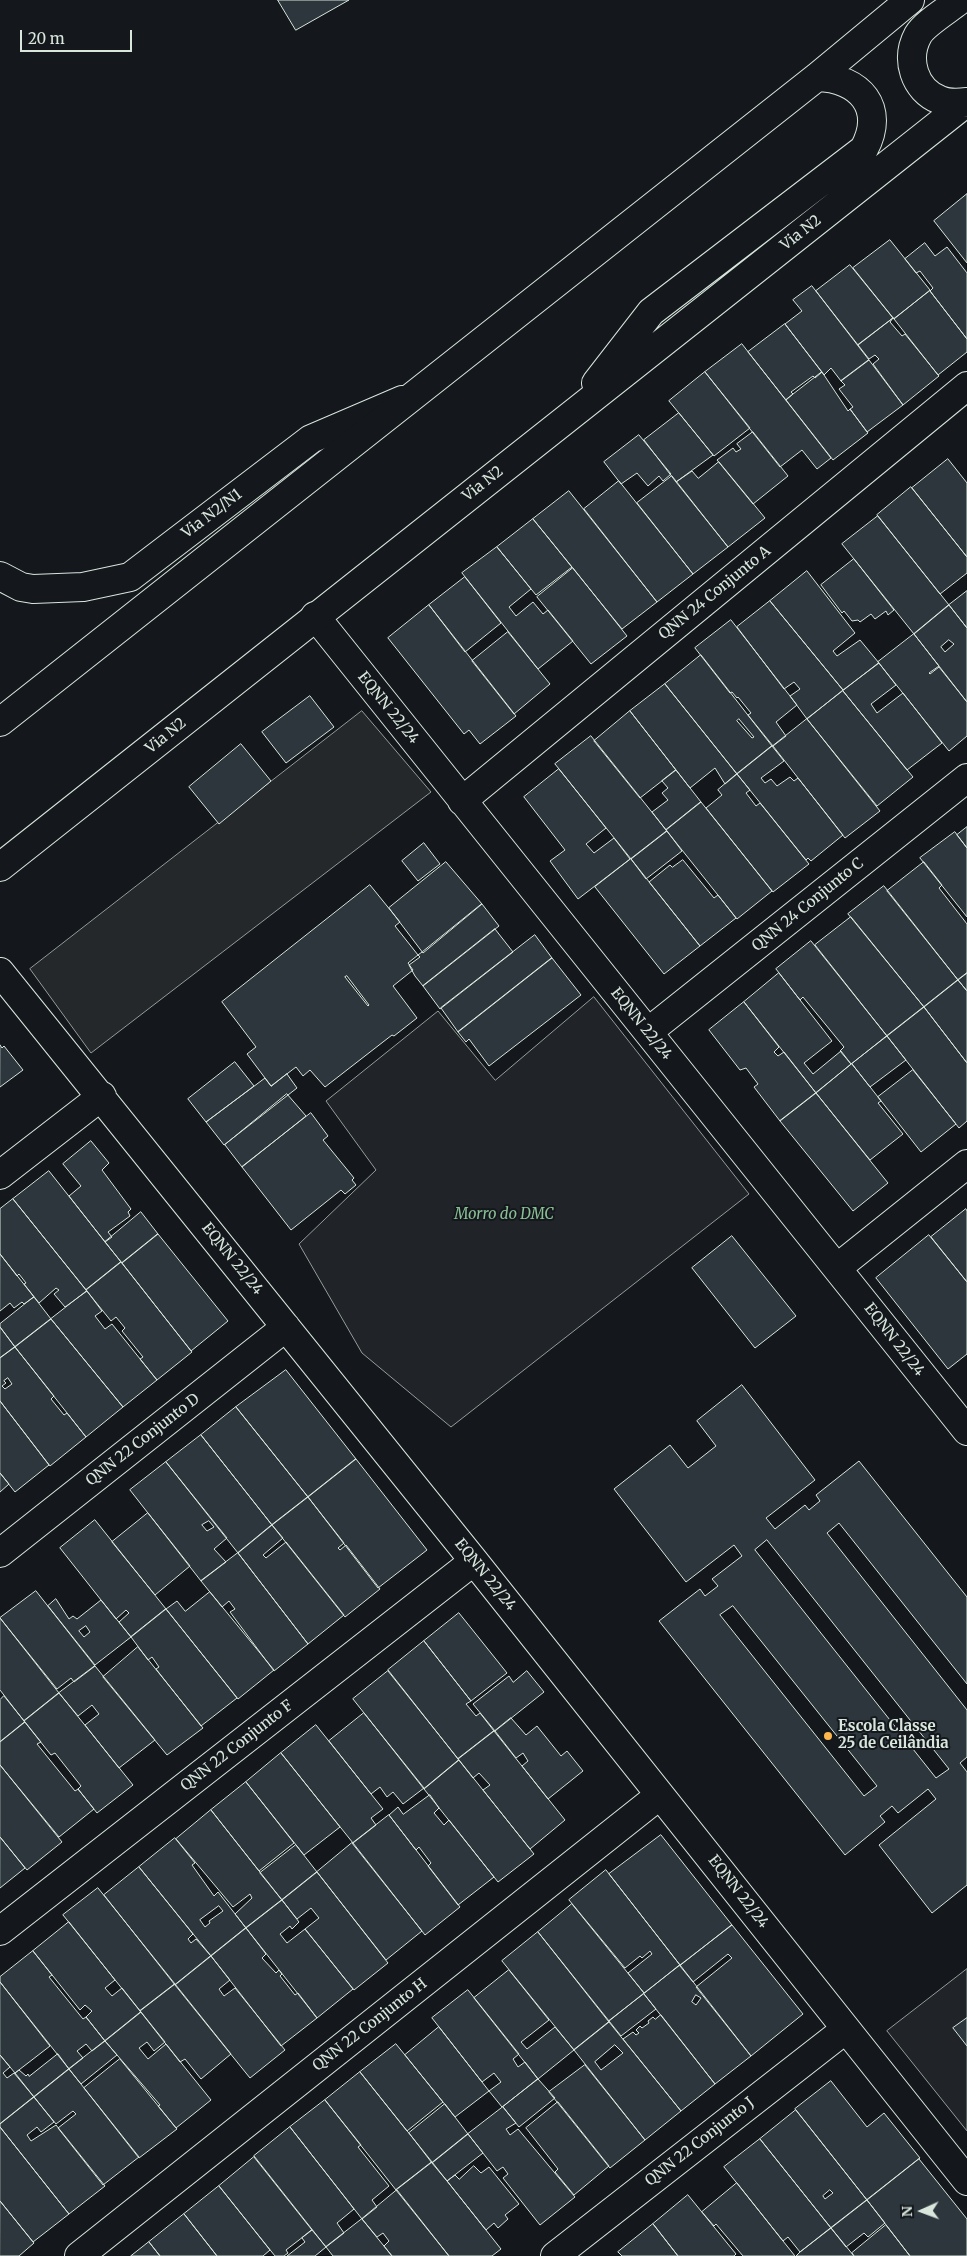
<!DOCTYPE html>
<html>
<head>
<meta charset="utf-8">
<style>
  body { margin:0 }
  #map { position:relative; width:967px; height:2256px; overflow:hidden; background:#14181c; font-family:Merriweather,serif }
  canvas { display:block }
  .north { position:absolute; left:897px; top:2186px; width:50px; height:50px; -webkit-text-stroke:4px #14181c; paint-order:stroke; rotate:268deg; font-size:14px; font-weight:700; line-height:20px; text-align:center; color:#d8e6dc }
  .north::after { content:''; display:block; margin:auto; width:18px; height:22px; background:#d8e6dc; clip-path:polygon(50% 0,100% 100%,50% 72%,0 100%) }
  .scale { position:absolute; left:20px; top:30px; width:112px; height:22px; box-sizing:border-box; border:2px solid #d8e6dc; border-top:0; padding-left:6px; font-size:15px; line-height:18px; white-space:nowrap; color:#d8e6dc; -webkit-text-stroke:4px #14181c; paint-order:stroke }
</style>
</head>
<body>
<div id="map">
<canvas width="967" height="2256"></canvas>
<div class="north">N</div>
<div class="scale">20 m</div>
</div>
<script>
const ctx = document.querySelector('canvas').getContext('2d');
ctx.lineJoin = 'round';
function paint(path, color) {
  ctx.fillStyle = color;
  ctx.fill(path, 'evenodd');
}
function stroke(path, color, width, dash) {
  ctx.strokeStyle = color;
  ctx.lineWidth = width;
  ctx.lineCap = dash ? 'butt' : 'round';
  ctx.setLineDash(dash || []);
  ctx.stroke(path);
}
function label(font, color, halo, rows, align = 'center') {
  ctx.font = font + ' Merriweather,serif';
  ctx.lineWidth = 4;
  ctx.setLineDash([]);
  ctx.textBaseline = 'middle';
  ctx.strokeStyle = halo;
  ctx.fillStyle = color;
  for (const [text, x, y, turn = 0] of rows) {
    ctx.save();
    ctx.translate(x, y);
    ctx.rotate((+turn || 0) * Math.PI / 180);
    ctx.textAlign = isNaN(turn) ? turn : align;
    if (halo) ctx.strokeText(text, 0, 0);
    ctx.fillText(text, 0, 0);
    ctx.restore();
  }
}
const green = new Path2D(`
  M594,997L749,1194L451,1427L362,1353L299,1244L376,1170L326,1101L438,1011L495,1080Z
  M967,1969V2131L887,2031Z`);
const parking = new Path2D(`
  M362,711L431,792L91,1053L30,969Z`);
const building = new Path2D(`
  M278,0H349L296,30Z
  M967,194V263L934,221Z
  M890,240L930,290L894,319L853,268Z
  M925,243L935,256L947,247L967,273V339L930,291L933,288L920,271L916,273L905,259Z
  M850,265L893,318L858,345L816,291Z
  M812,286L869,360L841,381L831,368L824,375L785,324L802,311L793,300Z
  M930,291L967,339V352L938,375L894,319Z
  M893,318L890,322L902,336L905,334L939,376L903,405L873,364L879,359L875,355L869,359L858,345Z
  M785,324L822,372L815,378L813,376L791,392L793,394L786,400L748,352Z
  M742,344L831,458L817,469L802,450L780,467L705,372Z
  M869,360L903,405L867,432L850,409L853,407L839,389L845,385L841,381Z
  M705,372L750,428L714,456L669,401Z
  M822,372L848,411L850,409L868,433L833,460L786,400Z
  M679,413L713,455L676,482L644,440Z
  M753,432L788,476L753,504L717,460L733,448L736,452L741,449L737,444Z
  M639,435L671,474L663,481L659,476L648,486L637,473L621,484L604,462Z
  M948,459L967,483V557L912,488Z
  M719,462L765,518L728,547L676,482L692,471L698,478Z
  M672,476L728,547L693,574L637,503Z
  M619,481L693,574L657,602L584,509Z
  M911,487L967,557V573L940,594L877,515Z
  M569,491L657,602L622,629L533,519Z
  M878,516L949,605L914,634L842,544Z
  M533,519L572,567L536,595L497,547Z
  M497,547L531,589L509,607L516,616L533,602L543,614L548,610L573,641L538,669L462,573Z
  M854,559L894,610L888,615L886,611L875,619L871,614L860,622L858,620L852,621L844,611L842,613L821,585Z
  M573,568L627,636L591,664L537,597Z
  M807,571L855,633L833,651L837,656L860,640L879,663L843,690L770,601Z
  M465,577L501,623L465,652L429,605Z
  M967,591V628L949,605Z
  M770,601L843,690L807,719L790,696L800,689L794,682L784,689L737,627Z
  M429,605L516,716L480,744L469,730L464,734L388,638Z
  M949,605L967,628V702L914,634ZM949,640L954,644L945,652L941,647Z
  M731,620L797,705L776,722L786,736L773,746L748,715L751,713L738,697L737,698L732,692L730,693L695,648Z
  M508,632L550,684L514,714L472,661Z
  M914,634L939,666L929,673L930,674L939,667L967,702V736L949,751L878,662Z
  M701,655L772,746L737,774L665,684ZM739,719L754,737L752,738L745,730L737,721Z
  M879,663L896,685L871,704L877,713L903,693L942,743L907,770L843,691Z
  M665,684L737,774L725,784L715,768L690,788L630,711Z
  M843,691L913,777L877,806L807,719Z
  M310,696L334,727L286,763L262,732Z
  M630,711L676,770L640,798L594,741Z
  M807,719L880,811L845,838L773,746Z
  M591,736L667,831L631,859L555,764Z
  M241,744L271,781L219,824L189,787Z
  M772,746L784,761L761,778L765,783L771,779L777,786L790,777L794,781L798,778L843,835L811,861L808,858L806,860L737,774Z
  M559,769L606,828L586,844L594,853L614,838L630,859L578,899L550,861L565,850L524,797Z
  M676,770L701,802L666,830L652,812L668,800L662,793L668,788L662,781Z
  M737,774L750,790L746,793L756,806L760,803L809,864L773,892L706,808L722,795L718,790Z
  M701,802L772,891L737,919L666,830Z
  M967,827V848L957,835Z
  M667,831L682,851L646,879L631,859Z
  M955,832L967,848V917L920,858Z
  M424,843L440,864L418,881L402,861Z
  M631,859L700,946L664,974L595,887Z
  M683,860L714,898L718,895L736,918L700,946L649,882L670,865L672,867Z
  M446,862L482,904L423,953L389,908Z
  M924,862L942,885L939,888L967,924V973L958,980L887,891Z
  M370,885L400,922L395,926L418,955L408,963L413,970L393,986L417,1018L394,1036L392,1035L325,1087L310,1070L303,1076L296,1067L271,1086L247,1054L256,1047L222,1002ZM347,976L369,1005L368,1006L345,977Z
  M884,886L958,980L924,1007L848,914Z
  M482,904L499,926L423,986L415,976L409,965L420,957L418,955L422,952Z
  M851,917L924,1007L887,1036L815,945Z
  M495,929L513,952L440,1009L423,986Z
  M535,935L552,958L458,1032L441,1008Z
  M811,941L887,1036L851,1064L840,1051L844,1047L803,997L800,1000L776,969Z
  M552,958L581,995L489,1066L469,1039L466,1042L458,1032Z
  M779,973L832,1041L804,1063L813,1074L841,1051L851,1064L816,1093L744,1002Z
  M967,973V991L958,980Z
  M958,980L967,991V1063L924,1007Z
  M744,1002L779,1047L774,1052L778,1056L784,1052L816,1093L780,1121L754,1087L758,1084L746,1068L740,1070L709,1030Z
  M924,1007L967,1063V1121L959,1128L887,1036Z
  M887,1036L906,1060L870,1087L852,1064Z
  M0,1045L2,1048L4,1046L23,1070L0,1087Z
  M235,1062L254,1086L206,1122L188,1099Z
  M852,1064L878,1097L881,1101L878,1103L903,1134L870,1160L816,1093Z
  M913,1070L956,1124L921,1152L878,1097Z
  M287,1074L297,1088L224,1145L206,1122L265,1078L271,1086Z
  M816,1093L888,1183L853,1211L780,1121Z
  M287,1094L306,1116L242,1167L225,1145Z
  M311,1113L328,1136L323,1140L354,1178L352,1180L356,1185L345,1194L341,1190L291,1230L242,1167Z
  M91,1141L109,1163L102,1170L131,1209L128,1212L130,1216L108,1232L112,1237L105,1242L69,1196L81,1186L63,1164Z
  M49,1171L121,1262L86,1290L13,1199Z
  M13,1199L87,1291L65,1307L54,1294L59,1290L56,1288L39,1303L24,1284L26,1283L19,1274L17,1276L0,1254V1209Z
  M966,1209L967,1211V1282L931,1237Z
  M141,1212L158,1234L122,1263L105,1242Z
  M158,1234L228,1321L191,1351L122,1263Z
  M929,1235L967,1282V1354L948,1369L876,1278Z
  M732,1236L796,1316L755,1348L692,1268Z
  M0,1254L34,1297L24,1304L22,1302L14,1308L10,1303L0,1311Z
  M121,1262L192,1352L157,1380L140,1359L143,1357L122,1331L125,1328L116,1317L111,1321L86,1290Z
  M87,1291L102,1311L95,1316L105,1329L112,1324L157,1380L123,1407L51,1319Z
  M34,1297L51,1319L15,1347L0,1327V1324Z
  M51,1319L123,1407L86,1437L15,1347Z
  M0,1327L15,1347L0,1358Z
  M15,1347L54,1396L51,1399L64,1415L67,1413L86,1437L50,1466L0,1401V1358ZM8,1378L12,1384L5,1389L2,1386L6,1383L4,1381Z
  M286,1370L356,1459L308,1497L236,1407Z
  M742,1385L815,1480L766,1518L775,1529L805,1505L809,1510L820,1501L816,1495L859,1461L967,1597V1684L839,1523L827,1533L967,1710V1757L960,1763L967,1772V1885L932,1913L879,1845L936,1799L928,1789L898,1813L892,1806L880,1816L885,1822L845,1855L659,1621L700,1589L705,1596L718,1586L712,1579L742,1556L734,1545L686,1582L614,1489L670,1445L688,1468L716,1446L697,1421ZM767,1540L949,1769L936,1778L755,1550ZM733,1606L877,1786L864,1796L720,1615Z
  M0,1401L49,1465L15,1492L0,1473Z
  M236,1407L308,1497L272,1525L201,1435Z
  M201,1435L272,1525L238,1553L166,1462Z
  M356,1459L427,1550L378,1588L308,1497Z
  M166,1462L227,1538L214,1549L226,1562L201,1581L130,1490ZM209,1521L214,1527L207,1531L202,1525Z
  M0,1473L9,1484L0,1492Z
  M308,1497L344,1543L338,1548L340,1550L346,1545L380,1589L345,1617L272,1525Z
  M148,1513L190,1566L155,1595L112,1542Z
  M95,1520L166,1609L131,1637L119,1622L129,1613L126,1610L116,1619L60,1548Z
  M272,1525L283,1538L263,1555L266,1558L286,1542L344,1615L308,1644L238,1553Z
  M238,1553L308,1644L274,1671L230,1612L235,1609L229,1601L222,1607L201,1581Z
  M36,1591L95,1666L74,1682L71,1678L57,1689L0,1618Z
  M210,1592L274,1670L238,1699L166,1609L177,1601L185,1611Z
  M56,1599L69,1619L73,1616L77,1619L101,1600L131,1637L95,1665L48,1606ZM86,1626L90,1632L84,1637L79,1631Z
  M166,1609L237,1698L201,1726L156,1669L159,1667L152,1657L148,1660L131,1637Z
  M459,1613L507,1673L471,1701L424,1641Z
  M0,1618L59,1693L24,1721L0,1690Z
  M424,1641L471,1701L466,1704L476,1716L480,1713L494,1731L458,1759L388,1670Z
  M138,1647L203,1728L167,1755L103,1677Z
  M95,1666L155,1740L119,1768L85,1725L99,1714L92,1705L78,1716L59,1693Z
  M388,1671L459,1760L424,1789L353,1699Z
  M527,1671L544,1692L495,1731L473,1704L509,1676L513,1682Z
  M59,1693L133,1785L97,1813L78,1789L81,1786L55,1753L51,1755L24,1721Z
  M4,1696L25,1722L0,1742V1700Z
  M364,1713L424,1788L403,1804L393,1792L387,1797L380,1787L371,1794L329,1741Z
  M511,1718L526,1735L537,1726L561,1756L567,1751L583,1771L548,1799L522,1766L528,1761L523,1753L516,1758L495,1731Z
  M25,1722L41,1742L37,1744L75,1791L78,1789L94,1809L59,1837L0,1765V1742Z
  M316,1725L383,1809L371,1818L376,1825L353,1843L281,1753Z
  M494,1731L565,1820L530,1849L483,1790L490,1785L479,1773L473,1778L458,1759Z
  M281,1753L340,1827L304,1855L246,1782Z
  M459,1760L534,1854L498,1882L424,1789Z
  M0,1765L62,1842L27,1870L0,1837Z
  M246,1782L294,1843L259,1871L211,1810Z
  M430,1795L439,1808L434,1813L444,1825L449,1820L494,1877L458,1905L428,1866L431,1863L419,1847L416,1850L389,1815L398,1807L403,1814Z
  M211,1810L282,1900L246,1928L235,1914L252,1898L250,1894L233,1907L176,1839Z
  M389,1815L460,1907L425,1935L353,1843Z
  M661,1835L732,1925L680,1965L609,1874Z
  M0,1837L25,1868L0,1888Z
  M175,1838L195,1863L192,1865L214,1896L218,1892L246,1928L211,1956L139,1867ZM219,1906L223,1911L209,1921L210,1923L205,1927L200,1920Z
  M352,1843L422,1931L386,1960L317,1872Z
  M296,1845L317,1872L282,1900L260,1873Z
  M139,1867L193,1934L188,1939L191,1943L196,1939L211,1956L175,1985L104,1895Z
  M606,1870L680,1965L644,1993L628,1973L652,1954L650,1951L642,1958L640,1956L625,1968L569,1900Z
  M317,1872L388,1963L354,1990L305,1929L319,1918L311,1908L297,1919L282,1900Z
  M98,1888L175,1984L140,2011L63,1915Z
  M282,1900L299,1922L292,1929L290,1926L280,1934L287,1943L305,1929L353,1989L317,2018L246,1928Z
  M572,1904L644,1993L609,2021L538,1932Z
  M69,1922L115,1980L105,1988L112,1996L122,1988L141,2012L105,2041L86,2017L92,2011L85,2005L80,2010L33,1951Z
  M732,1925L803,2014L751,2056L696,1987L732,1958L728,1954L693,1982L680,1966Z
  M246,1928L266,1954L262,1958L276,1973L279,1970L282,1974L280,1976L295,1995L298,1993L317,2018L281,2046L211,1956Z
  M538,1932L609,2022L574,2050L502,1961Z
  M33,1951L52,1975L49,1977L83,2019L86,2017L105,2041L92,2051L86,2044L77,2051L83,2058L69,2069L0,1982V1977Z
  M211,1956L230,1980L219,1989L224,1996L235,1988L285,2050L250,2078L175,1985Z
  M680,1965L751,2056L715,2084L644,1994ZM696,1995L701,1998L696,2005L692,2002Z
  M509,1970L549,2020L521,2042L527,2049L555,2027L574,2050L538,2079L474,1998Z
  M0,1982L50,2046L15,2073L0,2055Z
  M175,1984L231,2054L201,2079L185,2059L180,2062L140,2011Z
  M468,1990L519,2054L513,2059L518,2067L525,2062L538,2079L502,2107L489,2091L501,2082L494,2073L482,2082L432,2018Z
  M644,1994L656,2009L621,2036L609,2021Z
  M141,2012L165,2042L154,2051L147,2042L139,2048L148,2059L166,2044L211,2100L176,2128L158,2106L160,2105L105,2041Z
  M661,2015L715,2084L681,2111L623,2039L633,2032L636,2035L639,2033L636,2030L640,2026L642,2028L649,2023L648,2021L653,2017L655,2019Z
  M967,2018V2046L953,2028Z
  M609,2022L681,2111L645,2140L574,2050ZM615,2045L623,2053L601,2070L595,2062Z
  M439,2027L489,2091L455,2117L405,2055Z
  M105,2041L117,2055L81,2084L69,2069Z
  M396,2044L443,2102L407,2131L360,2072Z
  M58,2054L69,2069L34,2097L15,2073L19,2070L26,2076L28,2074L29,2076Z
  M0,2055L10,2067L3,2073L7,2078L14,2073L34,2097L0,2124Z
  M120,2059L177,2129L139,2158L84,2088Z
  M585,2065L645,2140L610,2168L549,2092Z
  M69,2069L139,2157L103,2185L58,2128L76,2114L73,2111L56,2124L34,2097Z
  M360,2072L432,2162L396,2190L325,2100Z
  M538,2079L555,2098L519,2127L503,2107Z
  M831,2081L867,2127L884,2113L920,2158L867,2200L795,2109Z
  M34,2097L54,2122L41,2132L37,2127L27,2135L31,2141L56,2125L105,2186L69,2214L0,2127V2124Z
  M325,2100L361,2145L358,2147L389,2186L372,2200L377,2207L362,2219L290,2127Z
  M558,2102L609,2166L574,2195L555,2172L558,2169L526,2128Z
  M445,2104L468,2134L432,2163L409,2133Z
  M503,2107L516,2123L506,2129L510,2135L518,2129L575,2197L540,2225L503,2178L508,2174L503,2167L497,2171L468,2134Z
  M796,2110L867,2200L831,2228L760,2139ZM830,2190L833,2193L825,2199L823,2196Z
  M0,2127L69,2214L33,2242L0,2201Z
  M290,2127L354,2209L337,2223L344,2233L326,2247L254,2156Z
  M468,2134L483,2153L447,2181L432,2163Z
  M760,2139L831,2228L800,2252L788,2237L783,2241L724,2167Z
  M254,2157L312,2230L286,2250L288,2253L284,2256H275L219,2186Z
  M919,2159L967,2219V2256H910L867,2200Z
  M432,2162L501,2249L492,2256H449L396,2190Z
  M474,2166L481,2173L489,2167L519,2204L505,2215L508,2219L498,2228L494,2223L486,2230L447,2181L455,2175L459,2179Z
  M737,2183L783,2241L795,2256H743L716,2224L714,2226L702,2212Z
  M219,2186L270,2250L263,2256H217L184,2214Z
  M397,2190L449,2256H392L384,2246L389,2241L383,2233L377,2237L362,2219Z
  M688,2195L736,2254L734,2256H678L654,2225L653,2224Z
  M867,2200L885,2223L868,2237L864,2233L846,2247L831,2228Z
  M0,2201L34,2243L19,2256H0Z
  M184,2214L185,2215L217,2256H160L149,2242Z
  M362,2219L392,2256H333L326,2247Z
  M653,2224L678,2256H622L618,2252Z
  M886,2225L910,2256H854L852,2253Z
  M831,2228L854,2256H796L800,2252Z
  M312,2230L326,2247L315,2256H287L305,2242L302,2238Z
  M149,2242L160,2256H131Z`);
const minor = new Path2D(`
  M0,576L21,587L33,589L83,587L130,577L311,439L402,400
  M315,616L967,1431
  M462,801L967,386
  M0,972L474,1561L967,2181
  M648,1032L967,778
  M0,1175L102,1096
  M837,1268L967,1164
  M0,1553L286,1327
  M0,1931L474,1561
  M79,2256L660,1795
  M555,2256L846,2029`);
const major = new Path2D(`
  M960,0C949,9 924,24 918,35C905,59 914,90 940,100C949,104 958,103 967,102
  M596,383L651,312L864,149C886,108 860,78 817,77
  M0,722L817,77L910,0
  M0,867L967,102`);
const markers = [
  [828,1736,5,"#ffb74d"]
];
const streetNames = [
  ["Via N2",801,233,-38],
  ["Via N2",483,484,-38],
  ["Via N2/N1",212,514,-37],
  ["QNN 24 Conjunto A",715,593,-39],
  ["EQNN 22/24",388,708,51],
  ["Via N2",166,736,-39],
  ["QNN 24 Conjunto C",808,905,-39],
  ["EQNN 22/24",641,1024,51],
  ["EQNN 22/24",232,1259,51],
  ["EQNN 22/24",894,1340,52],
  ["QNN 22 Conjunto D",143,1440,-38],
  ["EQNN 22/24",485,1575,51],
  ["QNN 22 Conjunto F",237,1746,-38],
  ["EQNN 22/24",738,1892,52],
  ["QNN 22 Conjunto H",370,2025,-38],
  ["QNN 22 Conjunto J",700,2142,-38]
];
const parkNames = [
  ["Morro do DMC",504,1215]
];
const poiNames = [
  ["Escola Classe",838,1727],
  ["25 de Ceilândia",838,1744]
];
paint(green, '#202428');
stroke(green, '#939e99', 1);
paint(parking, '#24282b');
stroke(parking, '#939e99', 1);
paint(building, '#2c363c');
stroke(building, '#d8e6dc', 1);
stroke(minor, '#d8e6dc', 30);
stroke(major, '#d8e6dc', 30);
stroke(minor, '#14181c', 28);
stroke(major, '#14181c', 28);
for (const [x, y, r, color] of markers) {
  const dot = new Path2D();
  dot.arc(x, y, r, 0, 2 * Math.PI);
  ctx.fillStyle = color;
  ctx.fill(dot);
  stroke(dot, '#14181c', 2);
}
label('15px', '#d8e6dc', '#14181c', streetNames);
label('italic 15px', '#8ac095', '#14181c', parkNames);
label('bold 15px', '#d8e6dc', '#14181c', poiNames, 'left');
</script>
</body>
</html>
